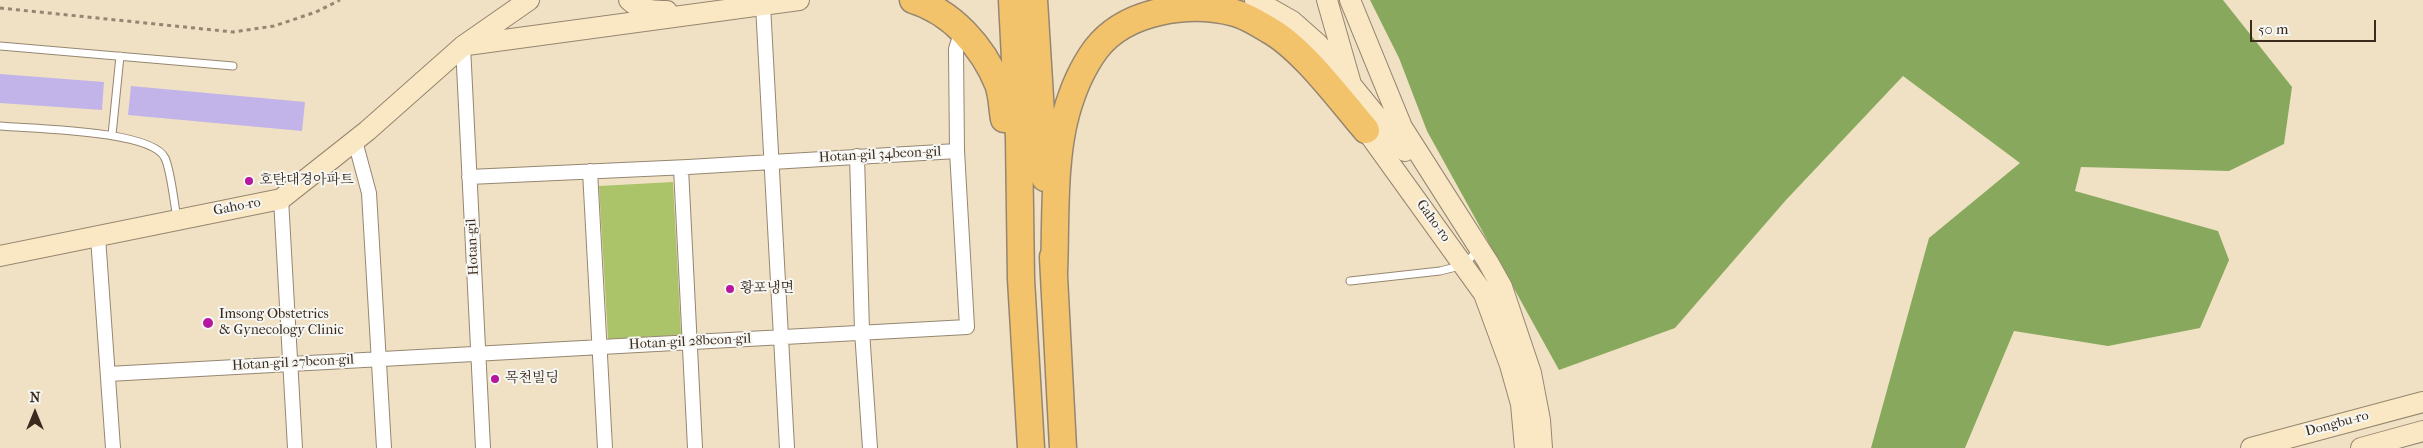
<!DOCTYPE html>
<html>
<head>
<meta charset="utf-8">
<style>
  body { margin:0 }
  #map { position:relative; width:2423px; height:448px; overflow:hidden; background:#f0e1c4; font-family:"IM FELL French Canon",serif }
  canvas { display:block }
  .north { position:absolute; left:10px; top:388px; width:50px; height:50px; -webkit-text-stroke:4px #f6f6f2; paint-order:stroke; rotate:0deg; font-size:14px; font-weight:700; line-height:20px; text-align:center; color:#3b2a1e }
  .north::after { content:''; display:block; margin:auto; width:18px; height:22px; background:#3b2a1e; clip-path:polygon(50% 0,100% 100%,50% 72%,0 100%) }
  .scale { position:absolute; left:2250px; top:20px; width:126px; height:22px; box-sizing:border-box; border:2px solid #3b2a1e; border-top:0; padding-left:6px; font-size:15px; line-height:18px; white-space:nowrap; color:#3b2a1e; -webkit-text-stroke:4px #f6f6f2; paint-order:stroke }
</style>
</head>
<body>
<div id="map">
<canvas width="2423" height="448"></canvas>
<div class="north">N</div>
<div class="scale">50 m</div>
</div>
<script>
const ctx = document.querySelector('canvas').getContext('2d');
ctx.lineJoin = 'round';
function paint(path, color) {
  ctx.fillStyle = color;
  ctx.fill(path, 'evenodd');
}
function stroke(path, color, width, dash) {
  ctx.strokeStyle = color;
  ctx.lineWidth = width;
  ctx.lineCap = dash ? 'butt' : 'round';
  ctx.setLineDash(dash || []);
  ctx.stroke(path);
}
function label(font, color, halo, rows, align = 'center') {
  ctx.font = font + ' "IM FELL French Canon","Noto Serif KR",serif';
  ctx.lineWidth = 4;
  ctx.setLineDash([]);
  ctx.textBaseline = 'middle';
  ctx.strokeStyle = halo;
  ctx.fillStyle = color;
  for (const [text, x, y, turn = 0] of rows) {
    ctx.save();
    ctx.translate(x, y);
    ctx.rotate((+turn || 0) * Math.PI / 180);
    ctx.textAlign = isNaN(turn) ? turn : align;
    if (halo) ctx.strokeText(text, 0, 0);
    ctx.fillText(text, 0, 0);
    ctx.restore();
  }
}
const green = new Path2D(`
  M673,182L681,335L608,339L599,186Z`);
const forest = new Path2D(`
  M1370,0H2223L2292,87L2284,144L2229,171L2081,167L2075,191L2218,231L2229,260L2200,328L2108,346L2014,331L1965,448H1871L1929,238L2020,163L1903,76L1786,200L1675,328L1559,370L1427,131L1399,58Z`);
const building = new Path2D(`
  M0,74L104,82L102,110L0,103Z
  M131,86L305,102L302,131L128,115Z`);
const path = new Path2D(`
  M0,8L233,32L274,26L316,12L340,0`);
const lane = new Path2D(`
  M0,46L233,66
  M0,126C32,129 152,130 165,158C171,171 174,203 177,218
  M112,135L120,56
  M1350,281L1440,271L1464,265L1477,251`);
const street = new Path2D(`
  M763,5L787,448
  M463,46L483,448
  M355,141L369,193L384,448
  M857,156L862,331L870,448
  M681,168L695,448
  M590,171L605,448
  M469,177L688,167L957,151
  M281,199L295,448
  M98,237L113,448
  M108,374L967,327L957,151L956,49L962,30`);
const secondary = new Path2D(`
  M629,0C639,10 652,11 667,11
  M1255,0L1292,21L1318,44L1405,151
  M1327,0L1363,126L1484,294L1510,365L1521,404L1525,448
  M1350,0L1402,127L1488,262L1502,287L1531,373L1540,420L1542,448
  M467,45L799,0
  M0,256L281,199L367,131L463,46L529,0
  M2251,448L2423,402
  M2361,448L2423,431`);
const highway = new Path2D(`
  M913,0C952,12 983,47 998,84C1002,94 1002,108 1004,119
  M1012,0L1019,138L1021,279L1031,448
  M1034,0L1045,178
  M1053,257L1063,448
  M1054,273C1056,223 1053,161 1066,114C1072,92 1082,68 1096,49C1126,10 1190,1 1235,13C1246,16 1259,24 1269,30C1303,49 1340,100 1366,130`);
const markers = [
  [249,181,5,"#b5179e"],
  [730,289,5,"#b5179e"],
  [208,323,6,"#b5179e"],
  [495,379,5,"#b5179e"]
];
const streetNames = [
  ["Hotan-gil 34beon-gil",880,155,-3],
  ["Gaho-ro",237,207,-11],
  ["Gaho-ro",1433,221,54],
  ["Hotan-gil",473,247,-93],
  ["Hotan-gil 28beon-gil",690,342,-3],
  ["Hotan-gil 27beon-gil",293,363,-3],
  ["Dongbu-ro",2337,424,-15]
];
const poiNames = [
  ["호탄대경아파트",259,181],
  ["황포냉면",740,289],
  ["Imsong Obstetrics",219,315],
  ["& Gynecology Clinic",219,331],
  ["목천빌딩",505,379]
];
paint(green, '#abc369');
paint(forest, '#88a95d');
paint(building, '#c2b4e9');
stroke(lane, '#968671', 9);
stroke(street, '#968671', 16);
stroke(secondary, '#968671', 22);
stroke(highway, '#968671', 29);
stroke(path, '#968671', 3, [4, 4]);
stroke(lane, '#fff', 7);
stroke(street, '#fff', 14);
stroke(secondary, '#fae7c3', 20);
stroke(highway, '#f2c36a', 26);
for (const [x, y, r, color] of markers) {
  const dot = new Path2D();
  dot.arc(x, y, r, 0, 2 * Math.PI);
  ctx.fillStyle = color;
  ctx.fill(dot);
  stroke(dot, '#f6f6f2', 2);
}
label('14px', '#3b2a1e', '#f6f6f2', streetNames);
label('14px', '#3b2a1e', '#f6f6f2', poiNames, 'left');
</script>
</body>
</html>
